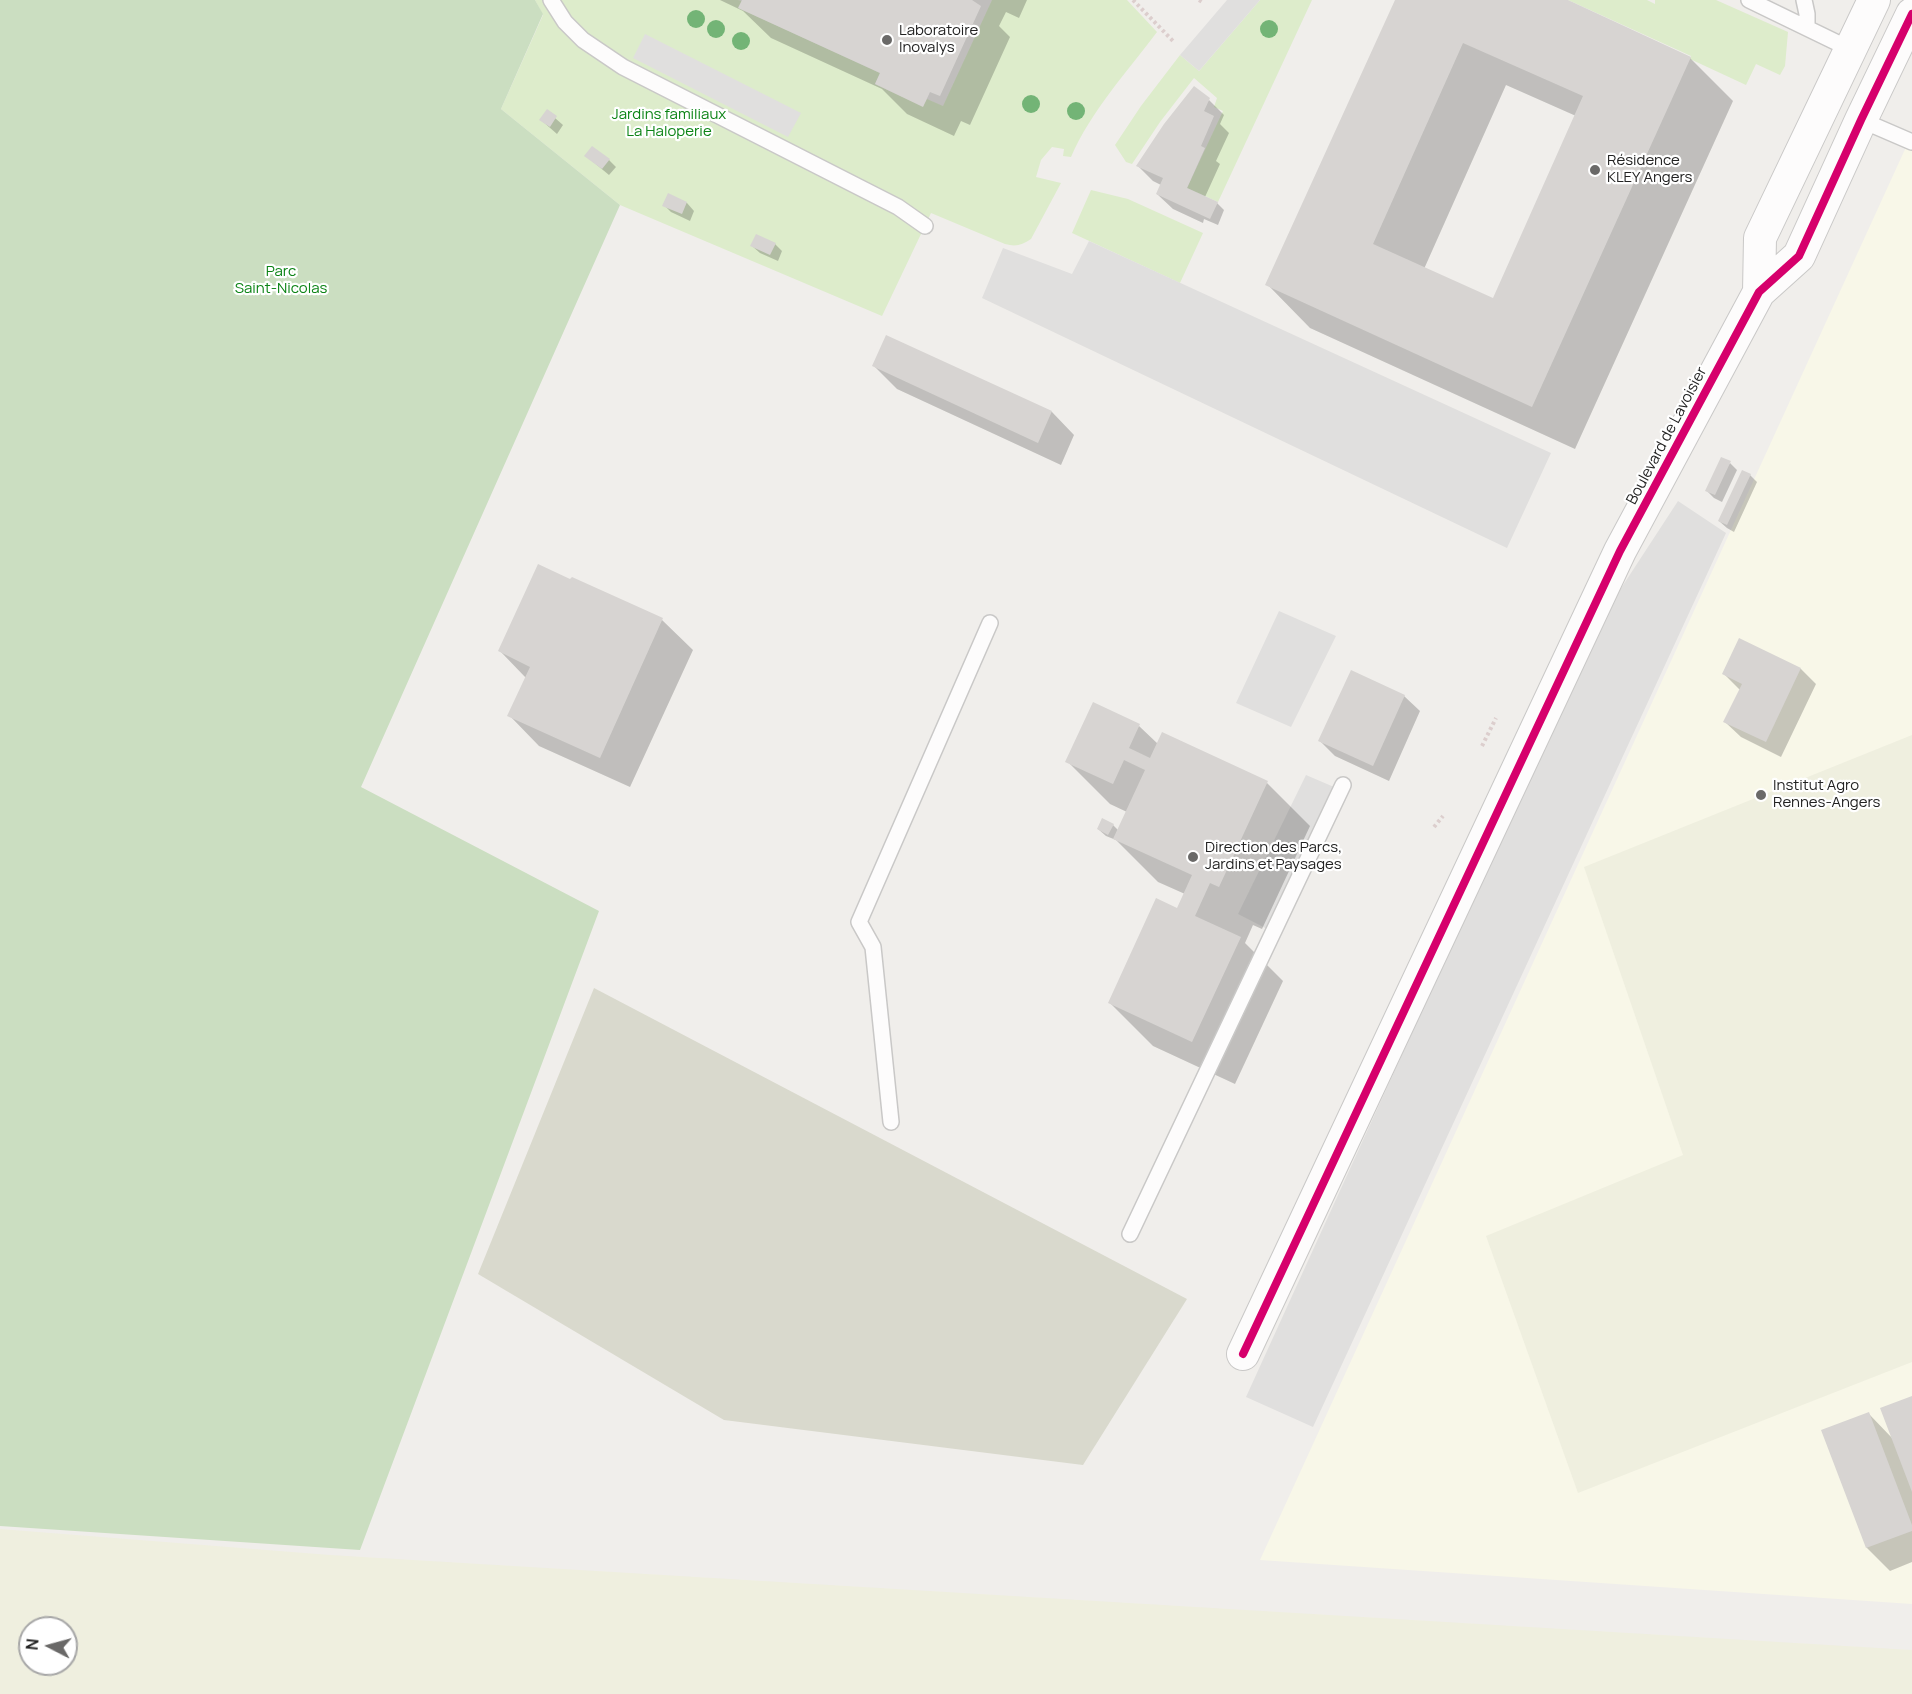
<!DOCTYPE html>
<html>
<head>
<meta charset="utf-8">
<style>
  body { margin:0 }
  #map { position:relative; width:1912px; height:1694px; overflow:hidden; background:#f0eeeb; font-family:Manrope,sans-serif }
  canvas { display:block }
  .north { position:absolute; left:18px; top:1616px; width:60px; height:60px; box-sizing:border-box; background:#fff; border:2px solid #a7a7a7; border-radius:50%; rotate:276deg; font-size:16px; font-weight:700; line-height:24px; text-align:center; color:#222 }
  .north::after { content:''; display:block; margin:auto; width:21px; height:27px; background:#6a6968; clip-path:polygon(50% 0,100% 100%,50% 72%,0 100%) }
</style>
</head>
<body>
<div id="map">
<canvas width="1912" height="1694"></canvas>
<div class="north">N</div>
</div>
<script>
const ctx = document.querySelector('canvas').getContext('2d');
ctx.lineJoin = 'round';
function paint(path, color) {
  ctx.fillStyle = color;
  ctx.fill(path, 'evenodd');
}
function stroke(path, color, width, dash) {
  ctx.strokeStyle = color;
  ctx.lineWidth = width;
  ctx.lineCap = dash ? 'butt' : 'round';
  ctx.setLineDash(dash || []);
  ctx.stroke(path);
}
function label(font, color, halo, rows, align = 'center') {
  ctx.font = font + ' Manrope,sans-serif';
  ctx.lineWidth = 4.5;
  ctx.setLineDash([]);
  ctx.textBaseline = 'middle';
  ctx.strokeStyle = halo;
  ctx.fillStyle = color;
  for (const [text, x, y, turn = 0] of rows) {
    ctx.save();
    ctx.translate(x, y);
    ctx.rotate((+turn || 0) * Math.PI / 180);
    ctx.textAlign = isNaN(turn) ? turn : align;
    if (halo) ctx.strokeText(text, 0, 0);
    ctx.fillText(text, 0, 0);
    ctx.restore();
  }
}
const education = new Path2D(`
  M1912,134V1604L1260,1560L1308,1455Z`);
const construction = new Path2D(`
  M594,988L1187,1299L1083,1465L724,1420L478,1274Z`);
const farmland = new Path2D(`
  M1912,735V1362L1578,1493L1486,1236L1683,1155L1584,867Z
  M0,1529L330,1555L1912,1650V1694H0ZM30,1628H66V1664H30Z`);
const grass = new Path2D(`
  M535,0H738L742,1L739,8L880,73L875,84L923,106L927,99L943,106L992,0H1127L1157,32C1127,72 1091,111 1071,157L1063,156L1064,149L1052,147L1041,160L1036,177L1061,183L1031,239C1022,245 1016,247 1005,244L931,213L882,316L620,205L501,109L543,15Z
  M1260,0H1312L1218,202L1187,188L1223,111L1214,107L1217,98L1194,78L1160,122L1132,164L1126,162L1115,145L1141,106L1180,55L1199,71Z
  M1568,0H1647L1655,4V0H1716L1788,32L1785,66L1780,75L1756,64L1746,85L1690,59L1691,56Z
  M1091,190L1128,199L1203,233L1180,283L1072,233Z`);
const forest = new Path2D(`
  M0,0H535L543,14L501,109L620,205L361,787L599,911L360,1550L0,1526Z`);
const parking = new Path2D(`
  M1227,0H1260L1199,71L1180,55Z
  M645,34L801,113L788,137L633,58Z
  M1089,241L1551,453L1507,548L982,298L1003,248L1072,274Z
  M1678,501L1726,533L1313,1427L1246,1397L1599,622Z
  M1279,611L1336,636L1291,727L1236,703Z
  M1306,775L1341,790L1273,932L1238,914Z`);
const shadow = new Path2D(`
  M720,0H1027L1019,18L1006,12L999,26L1010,37L970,125L961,121L954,136L907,114L882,89L771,38L743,11Z
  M1396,0H1564L1690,58L1733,101L1575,449L1310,328L1267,284ZM1506,85L1576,116L1494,300L1424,269Z
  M1209,100L1224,115L1220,124L1229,133L1216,161L1220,164L1205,197L1217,203L1224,210L1218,225L1204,219L1203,223L1173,209L1157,194L1161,185L1153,181L1138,166Z
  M547,111L563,125L557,134L541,120Z
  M586,156L609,160L616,167L609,175Z
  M669,195L687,203L694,211L690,221L671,212L664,205Z
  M775,244L782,251L778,261L760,253L752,246Z
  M887,337L1052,412L1074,435L1061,465L897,389L874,366Z
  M1730,463L1737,470L1722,502L1714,498L1707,491Z
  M1750,475L1757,482L1734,532L1727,528L1719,521Z
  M572,579L662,620L693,650L630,787L539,746L509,715L526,678L500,651Z
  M1740,640L1801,669L1816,684L1781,757L1741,737L1725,722L1740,690L1724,674Z
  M1404,696L1420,711L1389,781L1335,756L1320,741Z
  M1139,726L1158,744L1267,783L1310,826L1262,929L1253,925L1245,943L1283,981L1235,1084L1153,1046L1110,1003L1178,910L1185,894L1158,882L1116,840L1106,836L1098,829L1113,825L1118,830L1127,812L1110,804L1067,761Z
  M1912,1397V1562L1890,1571L1867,1548L1823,1431L1869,1414L1893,1439Z`);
const building = new Path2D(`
  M742,0H972L981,6L940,96L930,92L923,107L875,84L880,73L738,8Z
  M1395,0H1568L1691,57L1532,407L1265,285ZM1463,43L1583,96L1493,298L1373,244Z
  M1194,86L1210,98L1204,111L1214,116L1201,146L1205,148L1187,188L1218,202L1210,219L1156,194L1163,178L1136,166L1164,124Z
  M547,109L557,116L550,127L539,120Z
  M592,146L610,159L602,169L584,156Z
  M668,193L687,202L682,214L662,206Z
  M756,234L776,243L770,255L750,246Z
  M886,335L1052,411L1038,443L872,366Z
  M1721,457L1731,461L1715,495L1705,491Z
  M1742,470L1751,474L1727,525L1718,521Z
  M538,564L570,579L572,577L663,618L600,758L507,716L530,667L498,651Z
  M1739,638L1801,668L1766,742L1723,722L1742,684L1722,674Z
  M1351,670L1405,695L1373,766L1318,741Z
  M1093,702L1140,724L1129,748L1150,758L1162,732L1268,781L1219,887L1210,883L1195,916L1241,937L1192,1042L1108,1003L1156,898L1177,908L1192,875L1113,839L1145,770L1124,760L1113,784L1065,762Z
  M1102,818L1114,824L1108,835L1097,829Z
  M1912,1396V1492L1880,1408Z
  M1869,1412L1912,1525V1531L1866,1548L1821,1430Z`);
const path = new Path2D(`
  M1133,0L1173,41
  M1199,0L1204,3
  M1482,746L1496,718
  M1434,827L1443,816`);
const service = new Path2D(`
  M551,0L565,22L583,40L623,67L898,207L925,226
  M1749,0L1850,49
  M1804,0L1807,14V28
  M1861,120L1912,142
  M891,1122L873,947L859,922L990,623
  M1130,1234L1343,785`);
const minor = new Path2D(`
  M1759,292L1760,238L1874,0
  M1243,1354L1620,551L1759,292L1799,256L1861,120L1912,14`);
const cycleway = new Path2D(`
  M1243,1354L1620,551L1759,292L1799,256L1861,120L1912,14`);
const trees = [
  [696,19],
  [716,29],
  [1269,29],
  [741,41],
  [1031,104],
  [1076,111]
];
const markers = [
  [887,40,6,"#6a6968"],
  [1595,170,6,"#6a6968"],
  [1761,795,6,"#6a6968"],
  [1193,857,6,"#6a6968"]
];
const poiNames = [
  ["Laboratoire",899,31],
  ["Inovalys",899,48],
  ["Résidence",1607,161],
  ["KLEY Angers",1607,178],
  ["Institut Agro",1773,786],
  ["Rennes-Angers",1773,803],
  ["Direction des Parcs,",1205,848],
  ["Jardins et Paysages",1205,865]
];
const parkNames = [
  ["Jardins familiaux",669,115],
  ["La Haloperie",669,132],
  ["Parc",281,272],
  ["Saint-Nicolas",281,289]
];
const streetNames = [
  ["Boulevard de Lavoisier",1667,436,-62]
];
paint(education, '#f8f7e8');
paint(construction, '#d9d9cd');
paint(farmland, '#efefdf');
paint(grass, '#ddeccb');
paint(forest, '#cbdec1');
paint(parking, '#e0dfde');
paint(shadow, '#0003');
paint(building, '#d7d4d2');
stroke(service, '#c9c8c7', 18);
stroke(minor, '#c9c8c7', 34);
stroke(path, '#dccecd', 4, [3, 3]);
stroke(service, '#fdfcfc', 15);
stroke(minor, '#fdfcfc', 32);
stroke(cycleway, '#d6006c', 8);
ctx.fillStyle = '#73b476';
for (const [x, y] of trees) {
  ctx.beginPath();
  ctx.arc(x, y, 9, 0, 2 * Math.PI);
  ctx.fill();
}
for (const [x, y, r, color] of markers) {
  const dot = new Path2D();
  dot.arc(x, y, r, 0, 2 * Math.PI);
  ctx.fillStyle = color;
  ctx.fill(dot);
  stroke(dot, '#fff', 2);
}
label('15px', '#222', '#fff', poiNames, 'left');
label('15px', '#0c8416', '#fff', parkNames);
label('15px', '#222', '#fff', streetNames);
</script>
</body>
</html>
